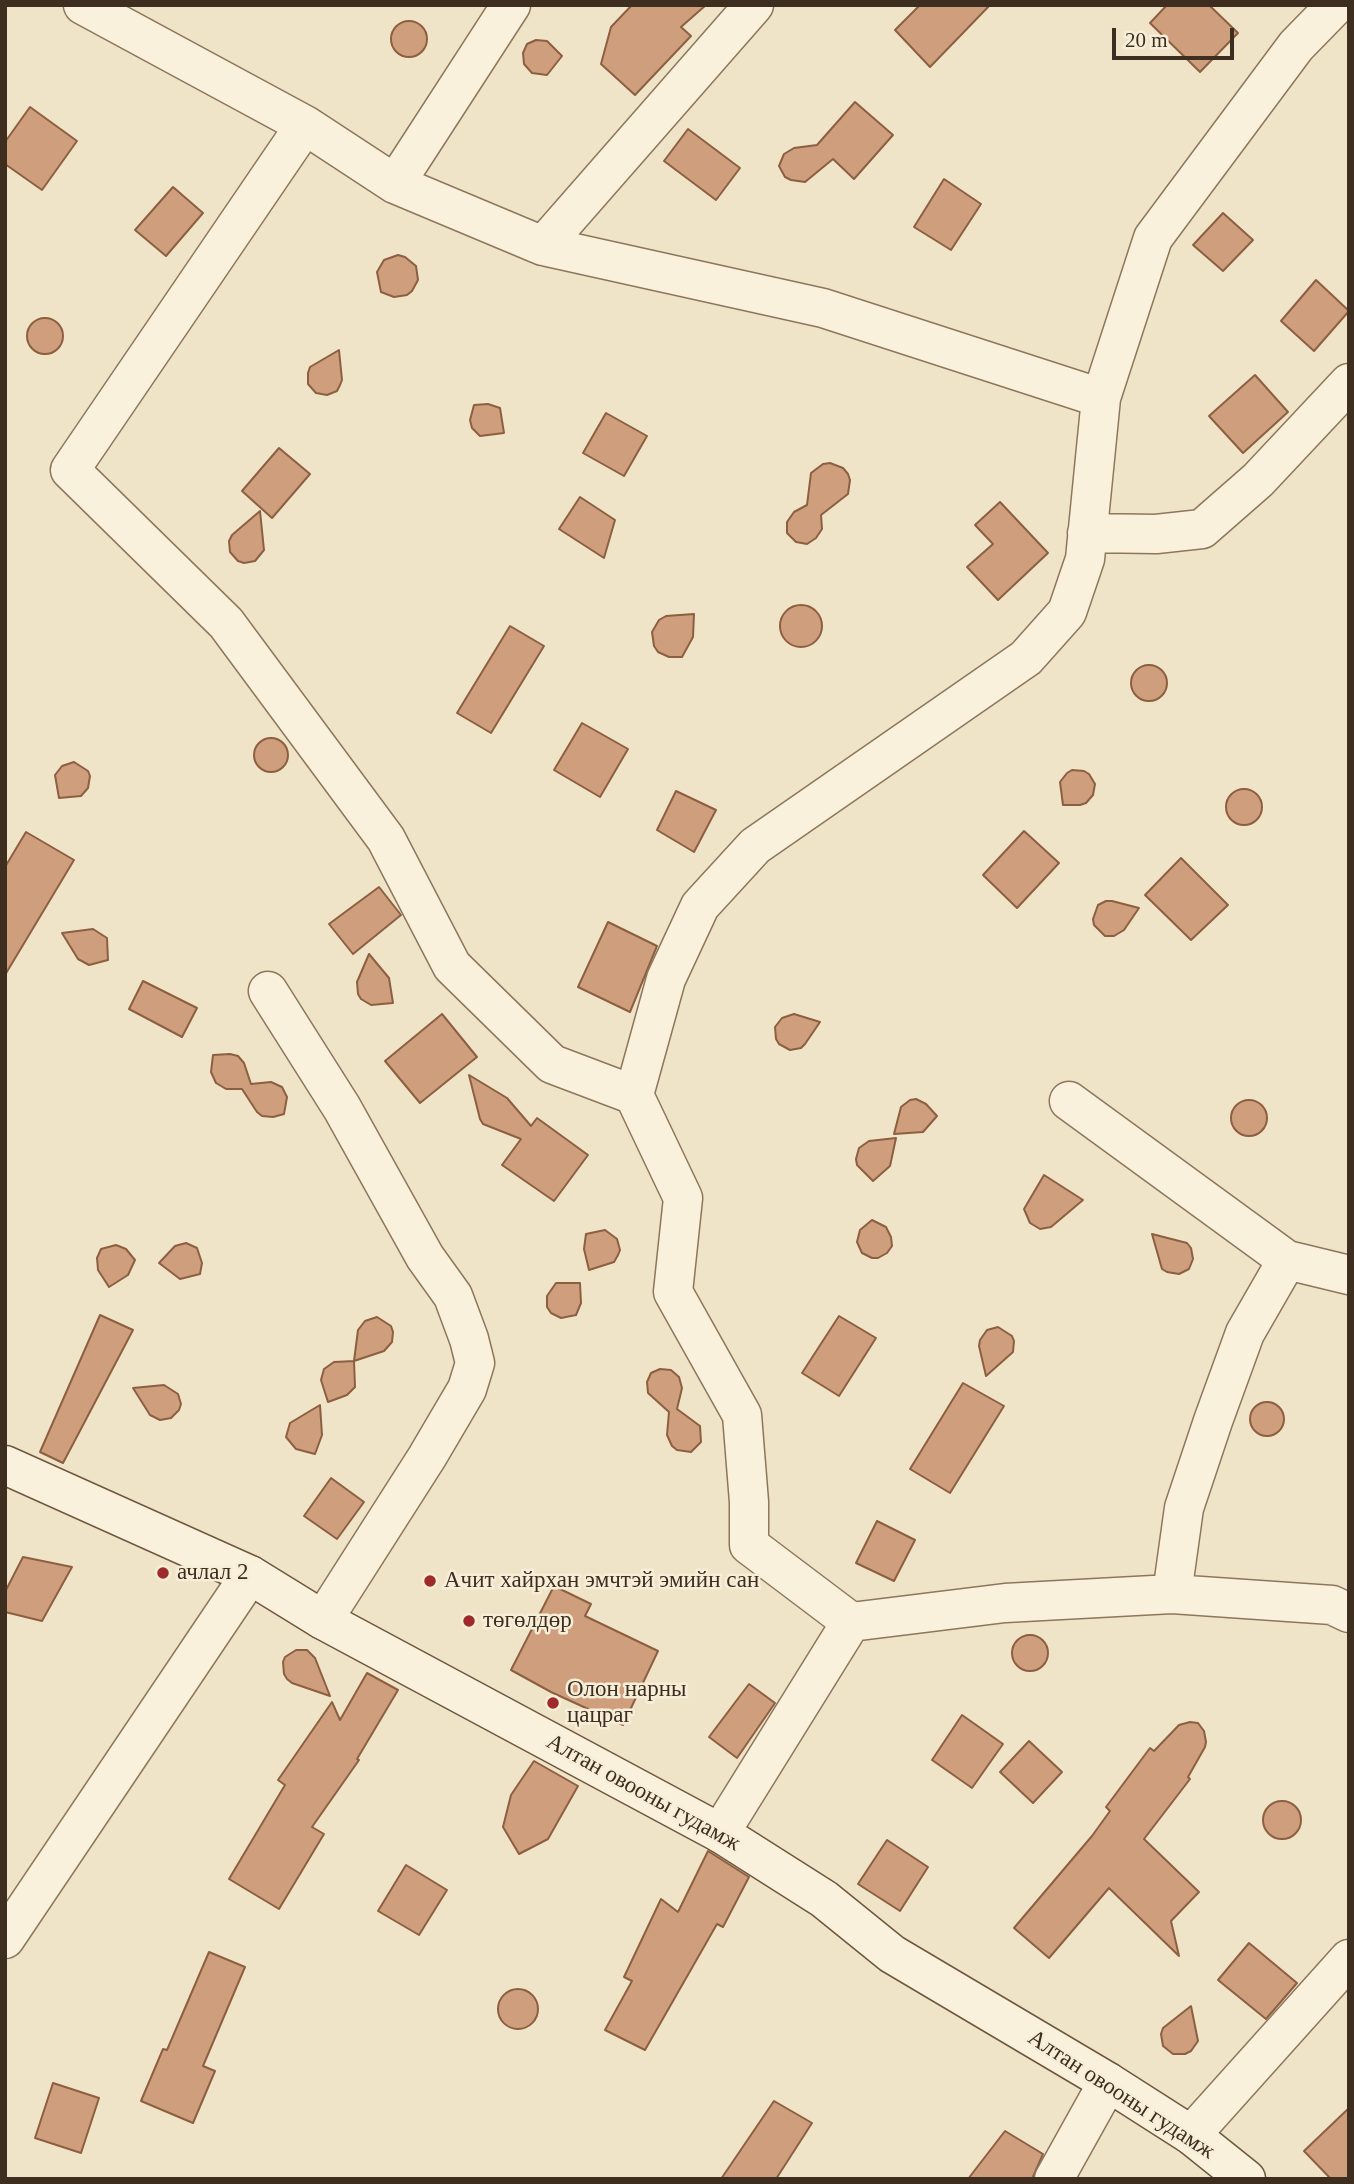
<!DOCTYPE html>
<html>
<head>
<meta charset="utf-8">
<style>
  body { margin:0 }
  #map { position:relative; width:1354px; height:2184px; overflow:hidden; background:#f0e4c8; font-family:Georgia,serif }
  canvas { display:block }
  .frame { position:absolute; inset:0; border:7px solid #3d2e20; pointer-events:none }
  .scale { position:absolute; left:1112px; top:28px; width:122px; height:32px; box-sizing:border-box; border:4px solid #3d2e20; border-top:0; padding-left:9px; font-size:21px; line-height:24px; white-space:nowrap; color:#3d2e20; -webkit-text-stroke:5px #f7eed8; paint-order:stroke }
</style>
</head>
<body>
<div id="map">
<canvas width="1354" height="2184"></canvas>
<div class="frame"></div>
<div class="scale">20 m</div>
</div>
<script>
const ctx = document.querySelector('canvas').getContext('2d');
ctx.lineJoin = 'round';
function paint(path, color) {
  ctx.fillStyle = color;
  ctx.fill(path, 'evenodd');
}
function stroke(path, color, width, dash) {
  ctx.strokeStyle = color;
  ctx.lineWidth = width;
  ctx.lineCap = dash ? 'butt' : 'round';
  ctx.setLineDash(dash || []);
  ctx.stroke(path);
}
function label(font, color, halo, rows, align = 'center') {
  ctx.font = font + ' Georgia,serif';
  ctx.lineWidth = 5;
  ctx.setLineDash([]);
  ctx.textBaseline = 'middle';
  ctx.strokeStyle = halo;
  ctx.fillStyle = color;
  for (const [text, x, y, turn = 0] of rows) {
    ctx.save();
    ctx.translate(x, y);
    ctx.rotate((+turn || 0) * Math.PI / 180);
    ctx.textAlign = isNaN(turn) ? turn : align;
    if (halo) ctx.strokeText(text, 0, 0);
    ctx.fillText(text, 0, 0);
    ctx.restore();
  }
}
const building = new Path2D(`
  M632,5H706L681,27L691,36L635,95L601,64L611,27Z
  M920,5H990L930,67L895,30Z
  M1167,5H1209L1238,33L1200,72L1150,23Z
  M391 39a18 18 0 1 1 36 0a18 18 0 1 1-36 0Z
  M536,40L547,41L562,56L547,75L532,73L524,64L523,53L527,44Z
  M855,102L893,135L854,179L833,159L805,182L791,180L785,177L779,166L784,154L794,148L817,145Z
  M30,107L77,141L42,190L5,164V142Z
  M688,129L740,168L716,200L664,161Z
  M944,179L981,204L951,250L914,227Z
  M173,187L203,213L166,256L135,230Z
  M1223,213L1253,240L1223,271L1193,245Z
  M398,255L405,257L416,266L418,280L412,291L407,295L394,297L381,292L377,272L384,260Z
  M1316,280L1349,311L1314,351L1281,321Z
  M27 336a18 18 0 1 1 36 0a18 18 0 1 1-36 0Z
  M339,350L342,380L340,385L337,391L327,395L316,393L308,384V373L310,367Z
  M1255,375L1288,412L1243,453L1209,416Z
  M488,404L500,408L504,433L480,436L472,428L470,420L474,405Z
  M606,413L647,436L624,476L583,453Z
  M279,448L310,474L272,518L242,491Z
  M830,463L843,468L848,474L850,480L848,494L821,515L822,529L816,538L807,544L796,542L787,533V522L794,512L807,505L811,473L823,464Z
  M580,497L615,520L604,558L559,529Z
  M1000,502L1048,553L998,600L967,567L993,544L975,525Z
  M260,511L264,550L255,561L244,563L238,561L230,552L229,541L232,535Z
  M780 626a21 21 0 1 1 42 0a21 21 0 1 1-42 0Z
  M694,614L693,637L682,657H669L658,652L654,646L652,632L659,620L666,616Z
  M510,626L544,646L491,733L457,713Z
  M1131 683a18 18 0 1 1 36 0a18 18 0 1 1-36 0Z
  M582,723L628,749L600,797L554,770Z
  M254 755a17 17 0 1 1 34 0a17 17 0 1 1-34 0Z
  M74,762L88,771L90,776L88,788L81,796L59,798L55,775L62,766Z
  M1072,770L1084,771L1089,774L1095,784L1093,795L1086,803L1080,805H1063L1060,782L1067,773Z
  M1226 807a18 18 0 1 1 36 0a18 18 0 1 1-36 0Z
  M676,791L716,810L694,852L657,830Z
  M1024,831L1059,863L1017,908L983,875Z
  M26,832L74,860L5,975V867Z
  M1181,858L1228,905L1191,940L1145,895Z
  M379,887L401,915L353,954L329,924Z
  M1106,901H1112L1139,908L1124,930L1114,936H1105L1094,925L1093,919L1098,905Z
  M608,922L657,946L630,1012L578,987Z
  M93,929L107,938L108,960L89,965L78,959L62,933Z
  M369,954L389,978L393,1003L371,1005L361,999L358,994L357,982Z
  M143,981L197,1008L182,1037L129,1009Z
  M442,1014L477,1057L420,1103L385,1061Z
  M794,1014L820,1022L805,1044L801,1048L790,1050L779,1044L776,1039L775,1027L782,1018Z
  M230,1054L238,1056L244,1063L251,1084L271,1082L282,1087L287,1097L284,1114L273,1117L262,1116L257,1112L242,1089H226L216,1083L211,1072L213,1055Z
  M469,1075L507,1098L531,1126L537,1118L588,1155L554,1201L502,1165L521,1139L483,1124L480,1119Z
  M916,1099L926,1104L937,1116L923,1132L894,1134L901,1107L910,1100Z
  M1231 1118a18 18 0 1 1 36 0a18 18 0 1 1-36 0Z
  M896,1138L890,1166L873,1181L857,1165L856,1159L859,1148L869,1141Z
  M1044,1175L1083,1200L1051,1227L1040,1229L1030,1223L1024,1209Z
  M872,1220L886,1227L891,1237L892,1246L887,1253L878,1258H872L862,1253L857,1242L860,1230Z
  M605,1230L617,1239L620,1250L618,1255L614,1262L589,1270L584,1249L586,1234Z
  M1152,1234L1187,1243L1191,1248L1193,1259L1189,1269L1179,1274L1167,1272L1162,1269Z
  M186,1243L197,1248L202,1263L200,1274L180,1279L159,1263L175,1246Z
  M116,1245L126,1249L135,1260L128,1275L109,1287L98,1270L97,1258L101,1249Z
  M556,1283H580L581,1303L576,1315L561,1318L551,1313L547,1307V1296Z
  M100,1315L133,1330L63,1463L40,1452Z
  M839,1316L876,1338L839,1396L802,1373Z
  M377,1317L391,1326L393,1332L392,1342L384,1351L354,1361L355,1387L347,1395L328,1402L321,1380L324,1369L334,1362L354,1361L358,1330L365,1321Z
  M998,1327L1012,1336L1014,1341L1013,1352L986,1376L979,1346L980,1340L987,1330Z
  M660,1369L671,1370L679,1377L682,1388L677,1409L700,1426L701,1442L691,1452L677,1450L672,1446L667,1435L669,1412L648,1393L647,1382L651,1373Z
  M963,1383L1004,1406L950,1493L910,1469Z
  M164,1385L178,1394L181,1404L179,1410L171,1418L160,1420L150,1415L133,1388Z
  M1250 1419a17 17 0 1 1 34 0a17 17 0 1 1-34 0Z
  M320,1405L322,1435L315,1454L296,1449L286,1437L290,1423Z
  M331,1478L364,1502L337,1539L304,1516Z
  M877,1521L915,1540L894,1581L856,1563Z
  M23,1557L72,1567L42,1621L5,1612V1592Z
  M554,1586L591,1604L585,1616L658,1651L623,1725L551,1692L511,1670Z
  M1012 1653a18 18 0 1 1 36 0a18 18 0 1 1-36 0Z
  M296,1650H307L315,1658L330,1696L292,1683L287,1679L284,1674L283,1662L285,1657Z
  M367,1673L398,1690L357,1759L359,1760L312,1827L324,1834L279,1909L229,1879L285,1785L278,1780L332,1702L340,1720Z
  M749,1684L775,1703L737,1758L709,1737Z
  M962,1715L1003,1744L972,1788L932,1760Z
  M1190,1722L1198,1723L1204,1731L1206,1742L1205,1747L1188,1777L1190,1779L1144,1839L1199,1892L1171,1921L1179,1956L1109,1888L1049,1958L1014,1928L1092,1836L1110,1811L1106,1807L1150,1748L1154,1751L1179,1725Z
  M1029,1741L1062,1772L1033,1803L1000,1772Z
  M534,1761L578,1786L548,1839L519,1854L503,1827L511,1795Z
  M1263 1820a19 19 0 1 1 38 0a19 19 0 1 1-38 0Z
  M887,1840L928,1867L900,1911L858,1884Z
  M708,1851L749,1877L723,1927L717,1924L645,2050L605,2030L632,1981L624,1977L661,1899L678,1912Z
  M406,1865L447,1890L419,1935L378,1911Z
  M1249,1943L1297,1983L1266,2019L1218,1980Z
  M209,1952L245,1967L203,2066L215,2071L193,2123L141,2101L163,2049L167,2050Z
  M498 2009a20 20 0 1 1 40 0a20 20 0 1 1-40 0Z
  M1191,2006L1198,2041L1191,2051L1185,2054H1173L1163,2046L1161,2034L1163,2028Z
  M53,2083L99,2098L81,2153L35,2138Z
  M774,2101L812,2123L776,2179H721Z
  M1349,2108V2179H1331L1304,2151Z
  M1005,2131L1043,2154L1032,2179H968Z`);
const minor = new Path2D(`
  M83,5L305,125L395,184L543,246L823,308L1101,398
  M1336,5L1296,46L1153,238L1101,398L1085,559L1067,612L1026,658L755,846L700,906L666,979L634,1095L683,1198L673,1292L742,1415L749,1502V1545L851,1622L1005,1603L1172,1594L1332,1605L1349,1613
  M305,125L70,470L226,623L386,839L452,966L552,1064L634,1095
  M395,184L511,5
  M543,246L754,5
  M1087,533L1156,534L1202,529L1258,480L1349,383
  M268,991L342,1108L425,1257L453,1296L469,1339L475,1363L467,1389L427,1457L323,1620
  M1069,1101L1287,1260L1245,1333L1213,1421L1184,1508L1172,1594
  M1287,1260L1349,1275
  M720,1833L851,1622
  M5,1939L250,1575
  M1191,2135L1349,1959
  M1054,2179L1108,2082`);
const secondary = new Path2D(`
  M5,1465L250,1575L323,1620L720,1833L824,1899L892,1954L1108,2082L1191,2135L1246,2179`);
const markers = [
  [163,1573,7,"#9e2a2b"],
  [430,1581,7,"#9e2a2b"],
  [469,1621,7,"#9e2a2b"],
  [553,1703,7,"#9e2a2b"]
];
const poiNames = [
  ["ачлал 2",177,1573],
  ["Ачит хайрхан эмчтэй эмийн сан",444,1581],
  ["төгөлдөр",483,1621],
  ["Олон нарны",567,1690],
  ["цацраг",567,1716]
];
const streetNames = [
  ["Алтан овооны гудамж",643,1793,29],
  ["Алтан овооны гудамж",1121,2095,33]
];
paint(building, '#cf9f7d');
stroke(building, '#8d5f41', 2);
stroke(minor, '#8d765c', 41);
stroke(secondary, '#6f573f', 41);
stroke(minor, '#faf1dc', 38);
stroke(secondary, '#faf1dc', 38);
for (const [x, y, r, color] of markers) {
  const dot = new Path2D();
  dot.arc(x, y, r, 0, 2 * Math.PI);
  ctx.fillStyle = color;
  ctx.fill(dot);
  stroke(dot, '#f7eed8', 2.5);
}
label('23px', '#3d2e20', '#f7eed8', poiNames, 'left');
label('23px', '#3d2e20', '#f7eed8', streetNames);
</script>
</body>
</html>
